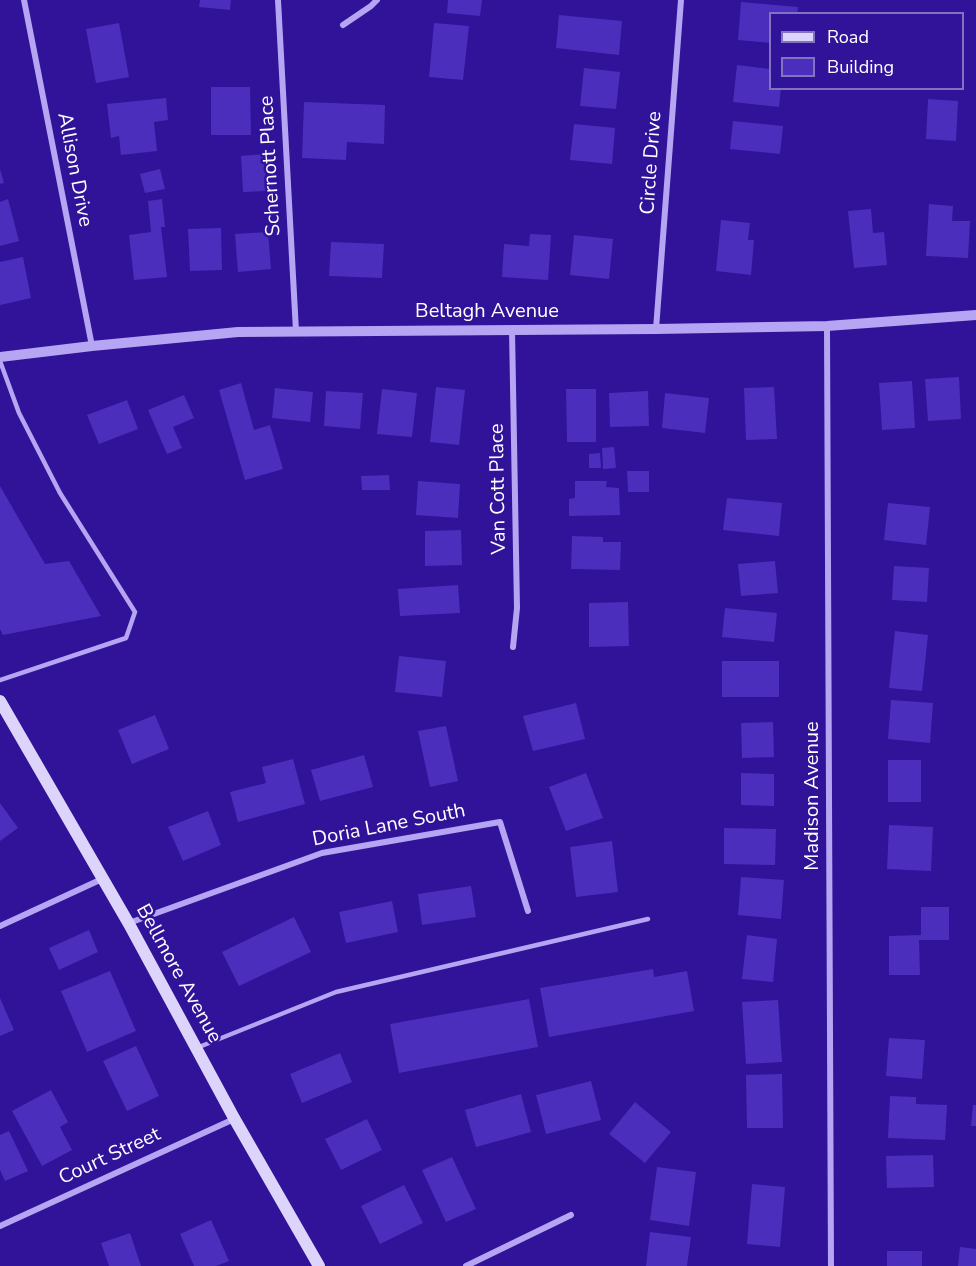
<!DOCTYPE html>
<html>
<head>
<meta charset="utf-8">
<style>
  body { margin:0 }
  #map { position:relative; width:976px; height:1266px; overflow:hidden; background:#301398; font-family:"Nunito Sans",sans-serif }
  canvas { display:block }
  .legend { position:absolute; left:769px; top:12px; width:195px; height:78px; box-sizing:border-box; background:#301398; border:2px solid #8371c1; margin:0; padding:8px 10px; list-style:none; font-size:18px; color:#fff }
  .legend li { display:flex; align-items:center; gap:12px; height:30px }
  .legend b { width:30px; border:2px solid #8371c1 }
</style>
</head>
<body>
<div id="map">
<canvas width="976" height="1266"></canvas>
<ul class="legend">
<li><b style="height:8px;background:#ddd4fc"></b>Road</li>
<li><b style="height:16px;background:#4b2ebb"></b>Building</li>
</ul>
</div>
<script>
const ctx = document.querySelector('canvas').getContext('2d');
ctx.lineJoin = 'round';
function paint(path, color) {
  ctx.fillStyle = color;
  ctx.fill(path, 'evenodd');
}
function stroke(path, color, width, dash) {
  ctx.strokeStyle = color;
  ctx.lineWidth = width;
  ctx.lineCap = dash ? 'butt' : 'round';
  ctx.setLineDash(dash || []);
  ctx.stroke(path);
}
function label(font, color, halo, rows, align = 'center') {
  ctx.font = font + ' "Nunito Sans",sans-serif';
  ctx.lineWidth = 5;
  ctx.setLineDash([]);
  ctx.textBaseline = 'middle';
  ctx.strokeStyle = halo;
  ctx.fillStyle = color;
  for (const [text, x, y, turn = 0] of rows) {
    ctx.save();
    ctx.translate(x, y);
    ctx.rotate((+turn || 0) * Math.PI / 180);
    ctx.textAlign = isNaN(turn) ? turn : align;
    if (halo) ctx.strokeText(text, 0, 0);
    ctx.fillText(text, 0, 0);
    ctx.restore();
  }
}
const building = new Path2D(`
  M200,0H231L230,10L199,7Z
  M448,0H482L480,16L447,13Z
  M741,2L798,7L797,14H770V43L738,40Z
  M559,15L622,21L619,55L556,48Z
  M119,23L129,77L96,83L86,29Z
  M434,23L469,26L463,80L429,77Z
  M737,65L770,69V88H781L779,107L733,102Z
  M584,68L620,72L616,109L580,106Z
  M211,87H250L251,135H211Z
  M166,98L168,120L154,122L157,151L121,155L119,136L111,138L107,104Z
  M928,99L958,101L956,141L926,139Z
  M304,102L385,105L384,144L347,142L346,160L302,158Z
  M733,121L783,126L780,154L730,149Z
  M574,124L615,128L612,164L570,160Z
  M264,154L267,191L243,192L241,156Z
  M0,169L4,183L0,184Z
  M160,169L165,189L145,193L140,174Z
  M8,199L19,241L0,246V202Z
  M162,199L165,227H161L167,277L134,280L129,235L151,232L148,201Z
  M929,204L953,206L952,221H970L968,258L926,256Z
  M871,209L873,233L884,232L887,265L854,268L848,211Z
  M721,220L750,223L748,240H754L751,275L716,271Z
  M221,228L222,270L190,271L188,229Z
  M268,232L271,269L238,272L235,234Z
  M530,234L551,235L548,280L502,277L504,244L529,246Z
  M574,235L613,239L609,279L570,275Z
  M331,242L384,244L382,278L329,276Z
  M23,257L31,298L0,305V262Z
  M959,377L961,419L928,421L925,379Z
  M912,381L915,428L882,430L879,383Z
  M241,383L254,430L270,425L283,469L245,480L219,390Z
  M436,387L465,390L459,445L430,442Z
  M774,387L777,439L746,440L744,388Z
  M275,388L313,392L310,422L272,418Z
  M382,389L417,393L412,437L377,434Z
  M566,389H596V442H567Z
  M326,391L363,393L360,429L324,426Z
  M648,391L649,426L610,427L609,393Z
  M665,393L709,398L705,433L662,428Z
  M184,395L194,418L173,427L182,448L167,454L148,410Z
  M127,400L138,429L99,444L87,415Z
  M614,447L616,468L603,469L602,448Z
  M600,453L601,468H589V454Z
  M627,471H649V492H628Z
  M389,475L390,490H362L361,476Z
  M418,481L460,484L458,518L416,515Z
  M575,481H607L606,487L619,488L620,515L569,516V499L575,498Z
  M0,486L45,564L69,561L101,616L3,635L0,629Z
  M727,498L782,503L779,536L723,530Z
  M888,503L930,507L926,545L884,540Z
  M461,530L462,565L425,566V531Z
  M572,536L603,537V542H621L620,570L571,569Z
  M775,561L778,593L741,596L738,564Z
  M894,566L929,568L927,602L892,600Z
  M458,585L460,613L400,616L398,589Z
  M628,602L629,646L589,647V603Z
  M725,608L777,613L774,642L722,637Z
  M895,631L928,635L922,691L889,688Z
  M399,656L446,661L442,697L395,692Z
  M722,661H779V697H722Z
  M891,700L933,703L930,743L888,739Z
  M576,703L585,739L533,751L523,716Z
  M155,715L169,749L132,764L118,730Z
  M773,722L774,757L742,758L741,723Z
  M446,726L458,781L430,787L418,731Z
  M364,755L373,787L320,801L311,770Z
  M293,759L305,804L238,822L230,792L266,783L262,767Z
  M888,760H921V802H888Z
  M586,773L603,818L566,831L549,787Z
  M741,773L774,774V806L741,805Z
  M0,803L18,828L0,841Z
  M208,811L221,845L183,861L168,827Z
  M889,825L933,827L931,871L887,869Z
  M724,828L776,829L775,865L724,864Z
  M612,841L618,892L576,897L570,847Z
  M741,877L784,880L781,919L738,915Z
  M471,886L476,917L422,925L418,894Z
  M392,901L398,932L346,943L339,912Z
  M921,907H949V940H919L920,975H889V936L921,935Z
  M294,917L311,952L239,986L222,952Z
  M89,930L98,952L59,970L49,948Z
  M747,935L777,939L773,982L742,979Z
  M653,969L654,977L687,971L694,1011L549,1037L540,988Z
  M110,971L136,1031L87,1052L61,991Z
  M0,998L14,1030L0,1036Z
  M529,999L538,1047L399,1073L390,1024Z
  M778,1000L782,1062L746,1064L742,1002Z
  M889,1038L925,1040L922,1079L886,1076Z
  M136,1046L159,1096L127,1111L103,1061Z
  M340,1053L352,1082L302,1103L290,1074Z
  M782,1074L783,1128H747L746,1075Z
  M591,1081L601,1120L546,1134L536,1095Z
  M51,1090L68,1122L60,1127L72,1150L42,1166L12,1111Z
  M521,1094L531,1132L476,1147L465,1110Z
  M890,1096L916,1097V1104L947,1105L945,1140L888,1138Z
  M635,1102L671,1132L645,1163L609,1134Z
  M973,1105H976V1126H971Z
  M367,1119L382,1150L341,1170L325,1139Z
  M9,1131L28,1171L5,1181L0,1170V1135Z
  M933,1155L934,1187L887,1188L886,1156Z
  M452,1157L476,1209L446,1222L422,1170Z
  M657,1167L696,1172L689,1226L650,1220Z
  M752,1184L785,1187L780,1247L747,1244Z
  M404,1185L423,1223L380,1244L361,1206Z
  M211,1220L229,1261L216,1266H194L180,1234Z
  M650,1232L691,1237L687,1266H646Z
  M130,1233L141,1266H109L101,1243Z
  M960,1247L976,1249V1266H958Z
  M887,1251H922V1266H887Z`);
const service = new Path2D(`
  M0,361L19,413L60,493L135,612L126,638L0,680
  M199,1047L336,992L648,919`);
const minor = new Path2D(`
  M24,0L92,346
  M278,0L296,331
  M343,25L371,6L377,0
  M827,326L831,1266
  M656,329L681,0
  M512,330L517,608L513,647
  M129,923L322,853L500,822L528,911
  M0,926L102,879
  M0,1226L234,1119
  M466,1266L571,1215`);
const tertiary = new Path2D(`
  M0,357L92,346L238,332L656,329L827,326L976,315`);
const secondary = new Path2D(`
  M0,701L129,924L234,1118L319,1266`);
const streetNames = [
  ["Circle Drive",652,163,-86],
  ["Schernott Place",271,166,-93],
  ["Allison Drive",74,170,79],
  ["Beltagh Avenue",487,312],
  ["Van Cott Place",499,489,-91],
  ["Madison Avenue",813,796,-90],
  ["Doria Lane South",389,826,-11],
  ["Bellmore Avenue",178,974,61],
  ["Court Street",110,1157,-25]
];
paint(building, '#4b2ebb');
stroke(service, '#b5a5f3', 4.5);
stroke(minor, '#b5a5f3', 6);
stroke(tertiary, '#b5a5f3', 10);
stroke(secondary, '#ddd4fc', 12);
label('20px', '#fff', '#301398', streetNames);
</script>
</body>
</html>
